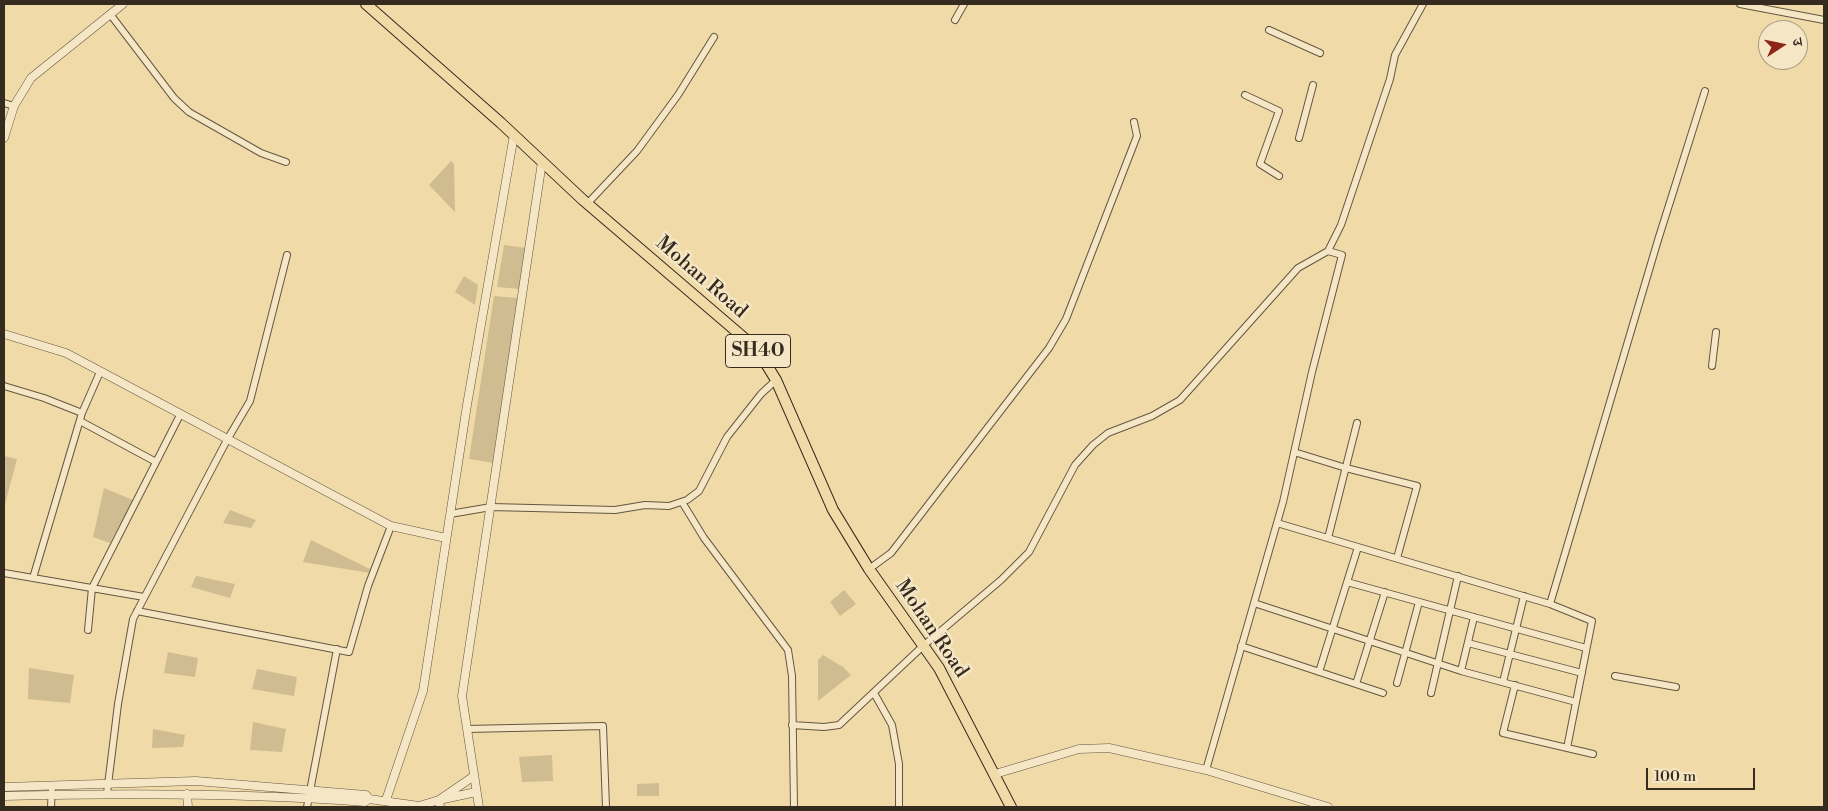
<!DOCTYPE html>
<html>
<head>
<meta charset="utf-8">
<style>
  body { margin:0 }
  #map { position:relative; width:1828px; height:811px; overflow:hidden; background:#f0daa8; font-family:"Libre Bodoni","Noto Serif Devanagari",serif }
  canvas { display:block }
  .frame { position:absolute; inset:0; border:5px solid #362b1f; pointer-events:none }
  .north { position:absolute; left:1758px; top:20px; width:50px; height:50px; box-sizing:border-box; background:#f5e7c6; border:1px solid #a99c83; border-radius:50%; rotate:79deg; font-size:14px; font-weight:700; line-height:20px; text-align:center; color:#362b1f }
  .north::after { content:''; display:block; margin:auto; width:18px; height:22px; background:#8f2418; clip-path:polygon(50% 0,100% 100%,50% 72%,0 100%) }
  .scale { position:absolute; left:1646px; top:768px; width:109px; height:22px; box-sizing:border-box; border:2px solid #362b1f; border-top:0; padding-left:6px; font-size:15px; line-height:18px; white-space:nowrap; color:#362b1f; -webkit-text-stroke:4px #f5e7c6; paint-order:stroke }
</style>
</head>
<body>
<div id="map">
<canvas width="1828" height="811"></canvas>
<div class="frame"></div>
<div class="north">उ</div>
<div class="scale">100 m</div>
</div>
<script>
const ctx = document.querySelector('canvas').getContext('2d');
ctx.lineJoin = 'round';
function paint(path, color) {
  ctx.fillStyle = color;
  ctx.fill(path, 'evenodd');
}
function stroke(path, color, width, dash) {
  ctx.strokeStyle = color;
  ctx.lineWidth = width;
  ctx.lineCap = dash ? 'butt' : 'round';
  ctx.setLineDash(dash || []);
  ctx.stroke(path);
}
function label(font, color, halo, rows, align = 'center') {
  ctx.font = font + ' "Libre Bodoni",serif';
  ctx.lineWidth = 5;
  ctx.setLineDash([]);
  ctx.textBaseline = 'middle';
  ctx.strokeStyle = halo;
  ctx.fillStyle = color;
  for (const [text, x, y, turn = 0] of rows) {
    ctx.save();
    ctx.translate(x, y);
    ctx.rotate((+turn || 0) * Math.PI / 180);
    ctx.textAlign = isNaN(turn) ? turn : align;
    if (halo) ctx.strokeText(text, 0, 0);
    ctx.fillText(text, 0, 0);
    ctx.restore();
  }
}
const green = new Path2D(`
  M451,161L454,164L455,212L429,185Z
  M504,245L526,248L520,289L497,287Z
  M464,276L478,285L475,305L455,292Z
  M494,296L518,298L494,463L469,459Z
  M4,456L17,459L4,508Z
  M104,488L133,500L110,543L93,537Z
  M230,510L256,520L251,528L223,523Z
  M311,540L372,570L370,573L303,562Z
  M196,576L235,584L230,598L191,587Z
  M844,590L856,604L840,616L830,602Z
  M168,652L198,658L195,677L164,673Z
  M823,655L843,667L851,675L818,701V660Z
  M29,668L74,675L70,703L28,699Z
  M257,669L297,677L294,696L252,689Z
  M253,722L286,729L282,752L250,750Z
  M153,729L185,735L183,747L152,748Z
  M552,755L553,781L522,782L519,757Z
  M659,783V796H637V784Z`);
const minor = new Path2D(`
  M1740,4L1824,20
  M110,14L174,98L189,112L261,153L286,162
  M955,20L964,4
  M1269,30L1320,53
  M1245,95L1279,111L1260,164L1279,176
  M4,103L14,106
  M1299,138L1313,85
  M587,204L637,151L678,95L714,37
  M1712,366L1716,332
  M4,386L44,398L82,413
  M80,421L156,462
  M1294,452L1346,468L1417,486L1397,558
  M682,502L704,538L788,650L792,676L794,807
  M450,514L491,507L615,510L645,505L669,506L687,500L699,491L727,437L761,394L776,380
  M1277,523L1550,604L1592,621L1567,748
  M1328,538L1357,423
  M869,569L891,553L1049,348L1066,319L1137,136L1134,122
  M4,573L144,597
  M33,578L82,413L100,372
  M1347,582L1586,648
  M1254,603L1461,671L1576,702
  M1550,604L1658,240L1705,91
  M137,611L349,652L368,586L391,526
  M88,630L92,588L180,415
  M1468,643L1582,673
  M1241,646L1383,693
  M1461,671L1474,617
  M1319,672L1358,547
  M1615,676L1676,687
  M1503,682L1524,596
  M1397,683L1419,602
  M1356,684L1385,592
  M1515,685L1503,733L1593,754
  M874,693L892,725L899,764V807
  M1431,693L1458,576
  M792,725L824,727L839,725L923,646L1001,580L1029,552L1075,465L1093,445L1108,433L1152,416L1180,400L1298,268L1328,251L1341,225L1390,79L1395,55L1423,4
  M467,729L603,726L606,807
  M1206,770L1283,502L1312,372L1342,255L1328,251
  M107,793L118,704L133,619L227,440L250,401L287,255
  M51,807L52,786
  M307,807L337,649`);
const tertiary = new Path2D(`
  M4,138L14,106L31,78L123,4
  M4,334L66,353L391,526L446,538
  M995,774L1079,749L1109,748L1206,770L1328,807
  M4,787L196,781L366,795L369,799L419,806L439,800L474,776
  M187,794L188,807
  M4,796C124,793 245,793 365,802L369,799
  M386,800L423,691L467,405L514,135
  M440,807L439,800L476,792
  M479,807L462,696L542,162`);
const primary = new Path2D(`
  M366,4L501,123L583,200L757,349L776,380L833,510L869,569L939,668L1011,807`);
const shields = [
  [758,351,65]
];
const shieldNames = [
  ["SH40",758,351]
];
const streetNames = [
  ["Mohan Road",701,278,41],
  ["Mohan Road",931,629,56]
];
paint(green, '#d0bc91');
stroke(minor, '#645741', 8);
stroke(tertiary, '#645741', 9);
stroke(primary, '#362b1f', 12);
stroke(minor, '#f5e7c6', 6);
stroke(tertiary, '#f5e7c6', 8);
stroke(primary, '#f0daa8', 10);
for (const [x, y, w] of shields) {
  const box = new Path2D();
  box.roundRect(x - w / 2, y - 16.5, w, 33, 4);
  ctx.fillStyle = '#f5e7c6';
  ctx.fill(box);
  stroke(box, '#362b1f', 1);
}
label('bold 19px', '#362b1f', null, shieldNames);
label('20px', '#362b1f', '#f5e7c6', streetNames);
</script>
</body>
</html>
